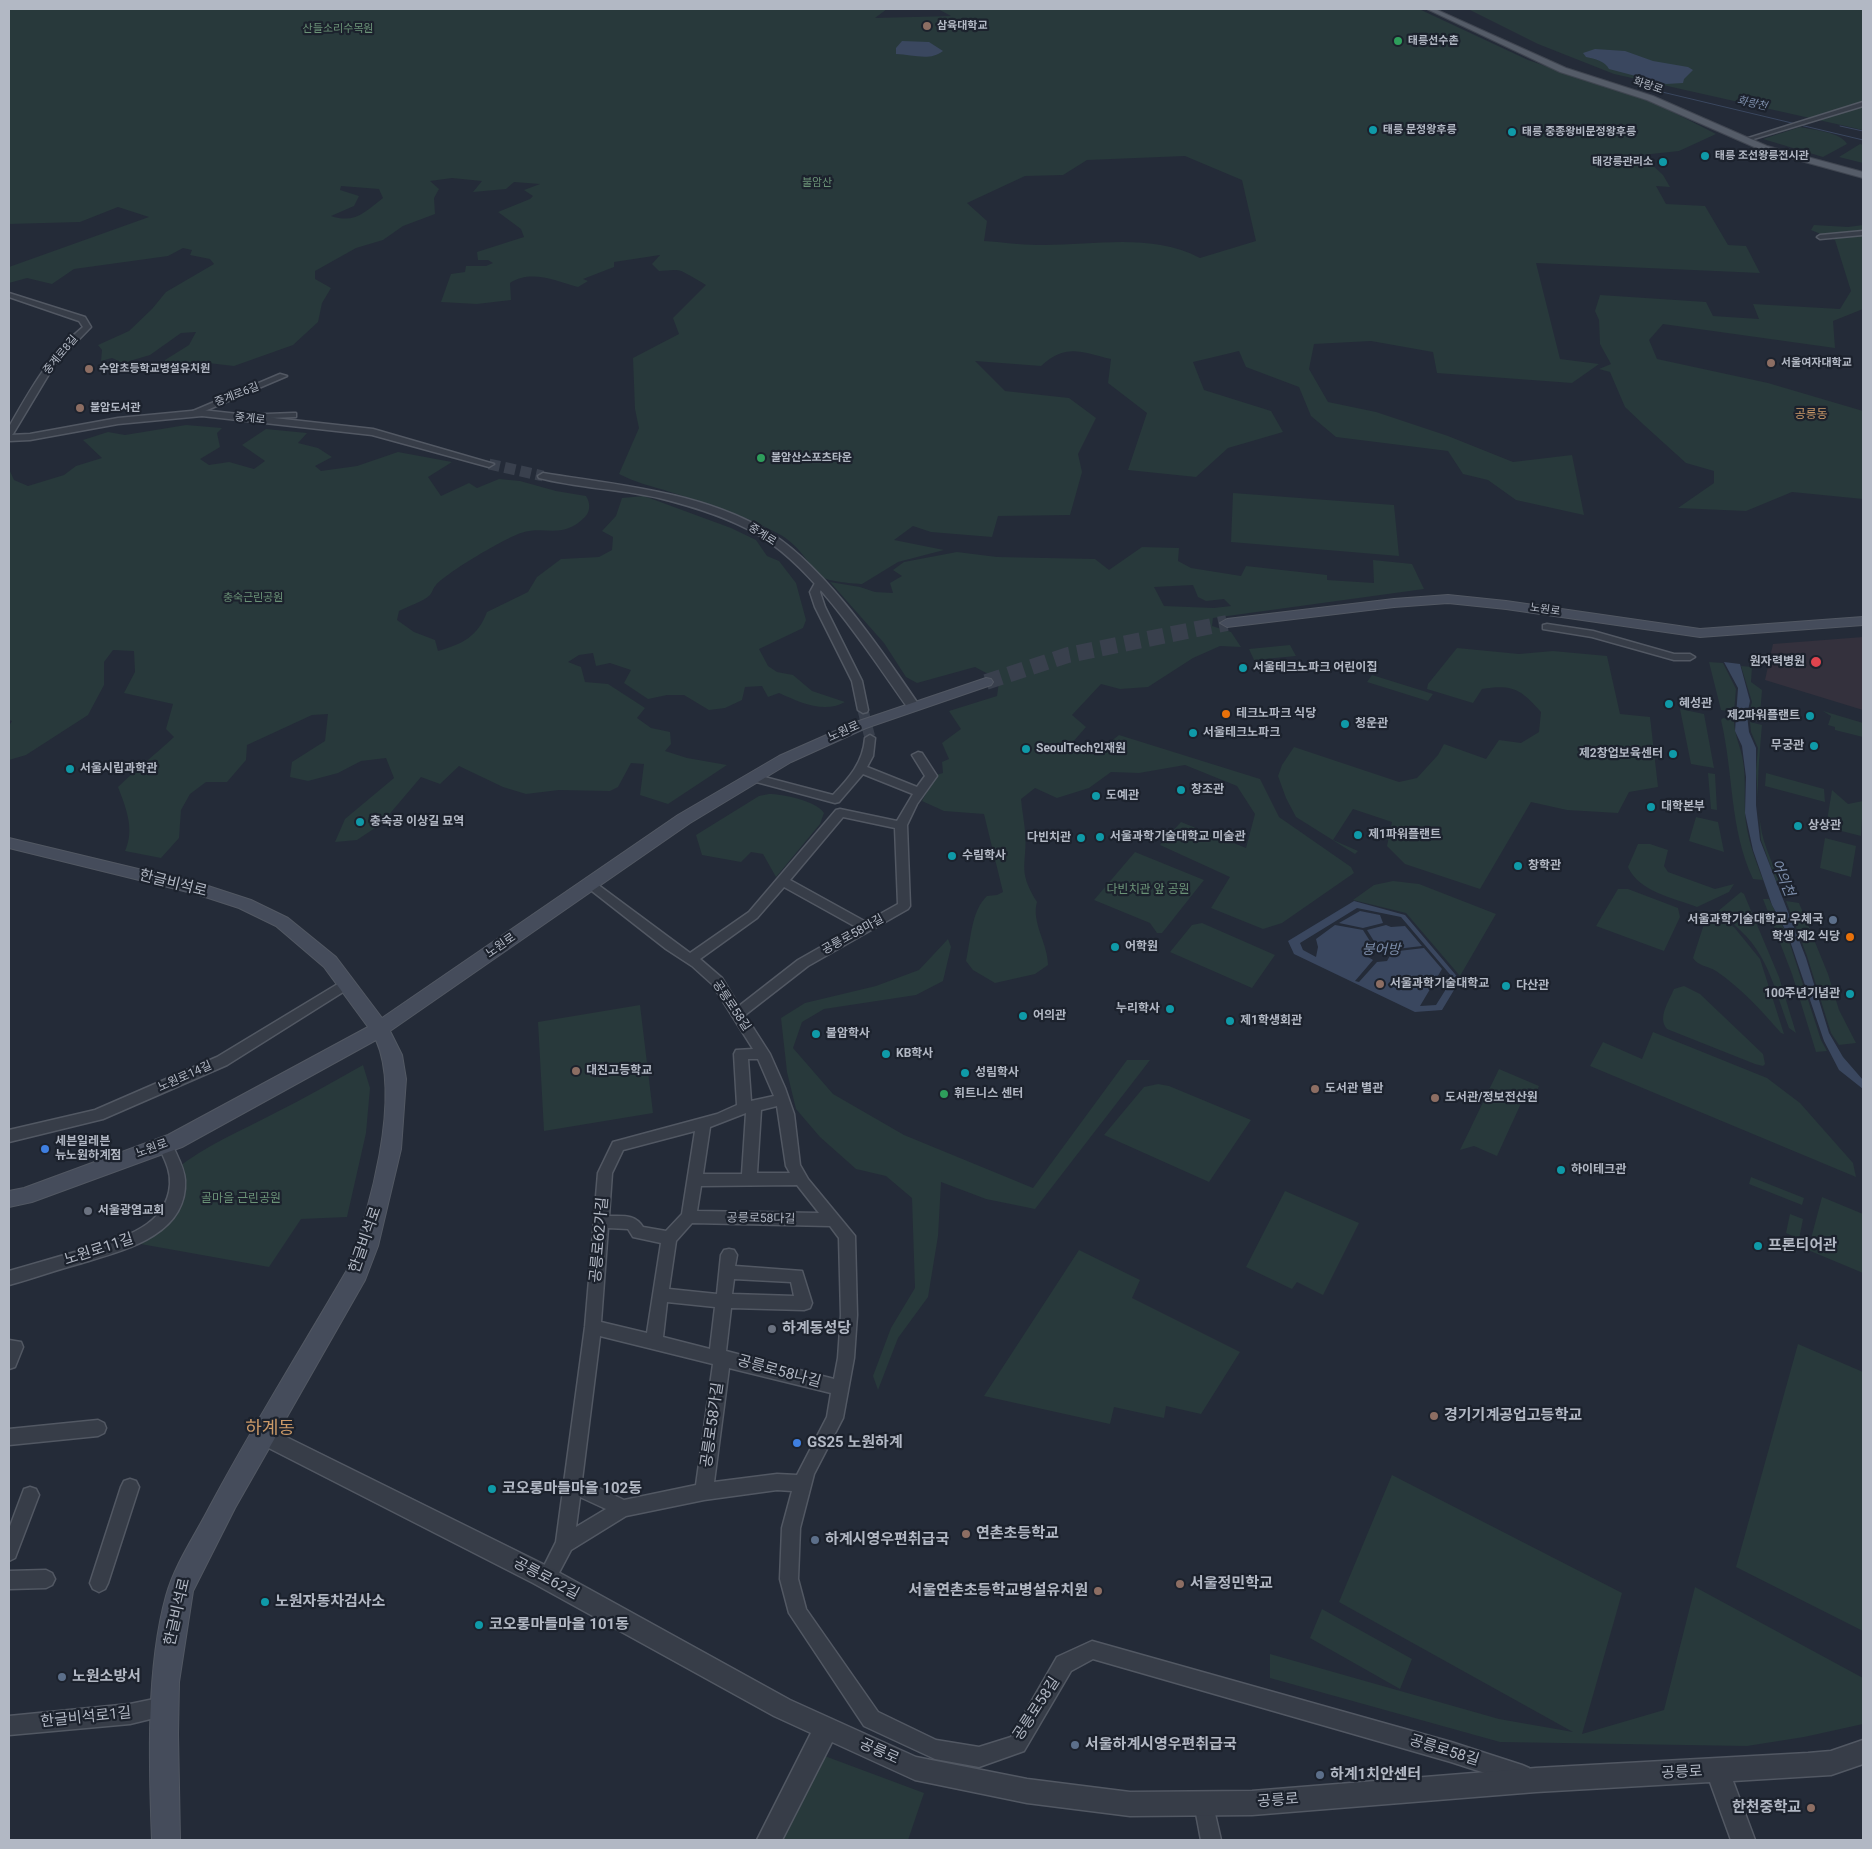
<!DOCTYPE html>
<html>
<head>
<meta charset="utf-8">
<style>
  body { margin:0 }
  #map { position:relative; width:1872px; height:1849px; overflow:hidden; background:#242b38; font-family:Roboto,sans-serif }
  canvas { display:block }
  .frame { position:absolute; inset:0; border:10px solid #b2b8c4; pointer-events:none }
</style>
</head>
<body>
<div id="map">
<canvas width="1872" height="1849"></canvas>
<div class="frame"></div>
</div>
<script>
const ctx = document.querySelector('canvas').getContext('2d');
ctx.lineJoin = 'round';
function paint(path, color) {
  ctx.fillStyle = color;
  ctx.fill(path, 'evenodd');
}
function stroke(path, color, width, dash) {
  ctx.strokeStyle = color;
  ctx.lineWidth = width;
  ctx.lineCap = dash ? 'butt' : 'round';
  ctx.setLineDash(dash || []);
  ctx.stroke(path);
}
function label(font, color, halo, rows, align = 'center') {
  ctx.font = font + ' Roboto,"Noto Sans KR",sans-serif';
  ctx.lineWidth = 4.5;
  ctx.setLineDash([]);
  ctx.textBaseline = 'middle';
  ctx.strokeStyle = halo;
  ctx.fillStyle = color;
  for (const [text, x, y, turn = 0] of rows) {
    ctx.save();
    ctx.translate(x, y);
    ctx.rotate((+turn || 0) * Math.PI / 180);
    ctx.textAlign = isNaN(turn) ? turn : align;
    if (halo) ctx.strokeText(text, 0, 0);
    ctx.fillText(text, 0, 0);
    ctx.restore();
  }
}
const medical = new Path2D(`
  M1863,637V710L1765,680L1773,644Z`);
const green = new Path2D(`
  M9,9H887L875,18L951,16L938,9H1419L1528,60L1657,104L1716,134L1679,151L1642,155L1663,175L1670,187L1656,186L1666,204L1705,206L1728,245L1746,246L1760,273L1536,263L1560,359L1599,364L1572,383L1437,373L1433,352L1371,341L1314,344L1309,369L1328,402L1376,412L1448,436L1513,462L1572,455L1584,515L1516,500L1488,480L1463,474L1448,451L1336,437L1311,416L1299,387L1246,367L1239,351L1193,362L1204,390L1271,411L1283,432L1228,448L1196,477L1128,470L1147,413L1108,383L1111,359C1081,352 1066,343 1041,366L975,361L1005,391L1069,398L1096,418L1078,454L1082,472L1070,515L998,516L992,537L931,532L913,526L894,540L944,550L898,562L862,584C855,584 829,581 824,578C806,564 801,545 777,533C743,515 707,503 670,492C652,486 636,483 619,474L639,428L635,409L633,358L679,334L673,318L706,285C705,284 684,272 681,271C675,269 666,271 659,271L652,264L660,255L614,262V267L583,279L588,281L578,287C556,281 531,269 510,283L511,300L477,304L441,302L451,274L465,272L466,266H486L493,263L488,260H478L477,252L524,237L521,229L498,212L530,199L533,196L524,190L540,184L514,182L506,189L473,192L482,181L452,178L430,181L439,189L434,198L435,214L403,226L383,240L356,248L315,271V279L331,288L322,303L318,322L293,345L234,366L208,363L166,365L165,360L189,345L196,332L181,333L150,355L123,363L112,358L101,361L102,350L98,345L129,331L152,309L166,292L214,264L210,259L190,255L192,250L183,248L168,256L74,269L52,284L27,278L9,283V267L149,217L118,207L80,222L9,224ZM1185,156L1242,180L1256,241L1200,258C1150,232 1092,246 1038,245C1020,245 1002,242 984,241L987,221L967,203L1025,176L1063,175L1087,160ZM341,186L379,189L383,198C365,212 355,224 331,216L354,206L359,196L340,190Z
  M1468,9H1863V130L1614,74L1538,44Z
  M1800,127C1813,130 1841,132 1847,144L1823,157L1763,139Z
  M1860,144L1863,145V163L1839,157Z
  M1814,225L1848,227L1863,225V309L1833,321L1835,348L1663,324L1649,340L1657,359L1768,383L1863,411V499L1792,492L1746,511L1678,508L1714,483V471L1686,463L1644,425L1625,407L1610,372L1599,369L1611,364L1600,344L1599,320L1595,311L1600,295L1706,302L1713,316L1759,319L1753,304L1840,309L1851,291L1835,240L1811,230Z
  M186,425L222,428L217,433L220,447L200,459L209,465L229,462L254,469L265,461L242,445L266,429L307,433L298,443L318,448L332,457L315,466L321,471L357,466L398,452L452,462L428,477L441,496L469,483L477,488L499,479L520,481L556,491L586,496C590,502 591,511 585,517C562,540 546,525 521,533C505,538 446,573 436,585C433,588 432,593 430,595C423,602 408,606 399,611L397,620L414,632L435,640L438,651C463,644 478,636 487,612L528,592L537,577L561,559L599,557L612,550L613,537L602,531L616,516L622,498L644,496L731,528L756,540L767,556L779,561L796,583L806,620L803,628L759,649L768,666L777,672L793,675L812,691L845,702C824,714 799,702 779,693L768,697L762,686L745,687L742,700L725,708L709,710L684,695H667L648,699L624,683L631,670L610,663L596,666L593,653L579,655L568,662L581,667L585,682L608,684L645,708L637,718L651,728L670,732L671,744L665,751L687,758L727,765L668,804L640,795L644,764L631,763L618,787L610,791L559,790L526,794L503,787L459,766L440,784L421,777L381,824L357,840L335,842L345,819L394,778L386,758L361,761L338,773L308,781L290,777L292,762L325,741L328,714L312,715L247,745L246,760L227,782H206L190,794L181,810L179,838L161,858L125,851C135,829 126,808 118,787C136,769 156,754 174,737L166,729L173,704L124,693L135,672L134,651L113,650L104,662V685L88,715L26,755L9,760V726L12,721L9,720V469L14,480L28,486L64,475L76,466L102,458L83,440L108,432L125,435Z
  M1233,493L1394,505L1399,556L1231,542Z
  M1142,547L1179,548L1178,561L1191,568L1241,576L1246,566L1327,575V580L1374,583L1373,560L1412,564L1424,589L1213,618L1212,626L1231,632L1241,647L1220,646L1193,658L1148,687L1120,689L1101,684L1072,715L1086,727L1072,743L1097,752L1119,735L1260,779L1279,817L1351,867L1354,873L1282,923L1263,929L1211,908L1230,877L1160,845L1181,822L1246,848L1255,814L1237,786L1185,765L1139,773L1111,772L1089,788L1057,798L1035,788L1021,799C1022,810 1024,820 1025,831C1028,864 1016,869 1037,902C1031,922 1048,944 1048,965L1035,974L995,983L973,970L966,961C971,940 971,911 987,896L997,895L1003,892L984,814L944,811L922,801L936,775L943,773L942,762L949,759L942,743L961,729L949,711L997,696L999,682L994,677L975,667L917,683L906,677L884,643L830,582L860,587L875,592L893,593L890,583L902,576L893,570L904,562L957,552L997,557L1095,559L1109,570ZM1193,585L1198,597L1206,601L1224,599L1231,606L1214,608L1164,606L1154,587Z
  M1290,645L1296,656L1254,660L1249,649Z
  M1457,648L1519,654L1553,651L1607,656L1620,714L1650,717L1658,787L1629,792L1618,813L1567,810L1531,802L1480,889L1405,864L1387,846L1392,822L1353,809L1333,840L1358,851L1355,854L1296,817L1286,798L1278,776L1282,765L1294,747L1399,782L1417,778L1438,755L1444,744L1486,759L1499,740L1521,743L1539,732L1541,712C1521,690 1514,684 1482,689L1473,703L1427,689L1428,684Z
  M1709,662L1723,663L1736,689L1734,712L1721,710Z
  M1741,666L1752,667L1751,682L1762,690L1760,716L1749,714L1752,702Z
  M1372,675L1433,694L1428,701L1367,682Z
  M1680,709L1704,714L1714,768L1691,764Z
  M1823,711L1863,723V737L1835,730V727L1828,725L1831,716Z
  M1723,718L1734,720C1734,735 1741,747 1743,761C1746,779 1744,795 1745,812C1746,836 1755,859 1763,880L1753,879C1729,827 1734,775 1721,720Z
  M1750,722L1762,725C1759,762 1754,804 1764,841C1768,854 1774,867 1779,880L1776,881L1761,840L1756,771L1758,748L1751,732Z
  M1708,773L1715,774L1717,810L1711,809Z
  M1766,773L1824,789L1825,802L1765,786Z
  M1832,790L1848,804L1863,801L1861,836L1826,827Z
  M769,794C782,794 817,801 824,813L820,824L776,877L763,854L751,852L741,862L702,855L696,835L759,796Z
  M1696,817L1718,822L1724,852L1689,841Z
  M1825,838L1856,846L1851,877L1820,868Z
  M1638,844H1650L1668,850L1664,866L1668,872L1715,889L1734,884L1729,892L1697,907C1674,898 1639,892 1628,867Z
  M1135,852L1204,880L1162,933H1157L1150,923L1094,900Z
  M1393,881L1419,884L1496,914L1460,976L1406,913L1353,900L1374,885Z
  M1618,889H1628L1678,908L1680,917L1664,951L1596,926Z
  M1741,892L1744,894L1779,977L1796,1033L1789,1028C1770,976 1766,944 1717,912Z
  M1763,899H1769L1787,935L1821,1040L1827,1051L1816,1052L1792,974Z
  M1786,901L1799,903L1828,974L1839,1010L1856,1043L1839,1045L1831,1033L1807,956Z
  M1715,919L1724,921L1734,927L1760,959L1784,1034L1781,1033C1761,1010 1741,988 1716,971C1708,966 1698,966 1693,958L1704,924Z
  M1202,923L1275,955L1252,988L1170,952L1192,925Z
  M948,939L951,947L943,981L916,995L824,1009L802,1022L793,1048L833,1094L904,1135L1033,1188L1127,1060H1150L1035,1209L986,1199L941,1182L938,1236L928,1297L898,1338L878,1390L873,1376L891,1328L915,1288L912,1198L886,1176L856,1169L820,1137L796,1109L787,1072L781,1018L805,1003L876,986L919,970Z
  M1684,986L1700,994L1763,1054L1765,1064L1763,1066L1755,1064L1667,1029C1657,1018 1669,1001 1674,989Z
  M640,1005L653,1113L544,1131L538,1022Z
  M1653,1032L1767,1078L1800,1103L1853,1163L1856,1177L1590,1066L1603,1042L1642,1059Z
  M363,1065L370,1088L366,1133L347,1217L301,1219L269,1267L135,1243L170,1212L176,1169C206,1145 241,1131 275,1113C305,1098 334,1081 363,1065Z
  M1499,1069L1539,1086L1537,1091L1528,1088L1497,1156L1474,1146L1460,1150Z
  M1158,1084L1169,1086L1251,1120L1209,1182L1104,1135L1144,1087Z
  M1751,1177L1804,1198L1802,1205L1749,1184Z
  M1285,1191L1359,1223L1323,1295L1297,1282L1292,1289L1246,1267Z
  M1822,1197L1863,1214V1273L1808,1250Z
  M1790,1214L1803,1219L1799,1239L1786,1233Z
  M1079,1250L1140,1280L1132,1298L1240,1352L1201,1414L1166,1406L1164,1418L1114,1407L1110,1424L984,1396Z
  M1798,1344L1863,1372V1631L1736,1567Z
  M1392,1475L1622,1593L1582,1734L1664,1710L1695,1587L1863,1678V1724L1804,1737L1747,1746L1500,1742L1270,1678V1654L1499,1719L1573,1732L1339,1602Z
  M1322,1609L1412,1659L1400,1689L1310,1638Z
  M822,1755L924,1793L908,1840H777Z`);
const water = new Path2D(`
  M902,41L929,42L943,51C929,62 912,54 896,54V48Z
  M1595,49L1625,51L1653,61L1688,67L1693,70L1684,79L1683,83L1666,84L1609,69C1605,61 1595,59 1586,57L1583,53Z
  M1724,662L1740,664L1750,701L1747,715L1749,732L1756,748V805L1760,840L1806,958L1829,1033L1843,1057L1863,1080V1089L1839,1070L1824,1041L1788,935L1772,905L1753,850L1745,813L1746,777L1742,746L1735,731L1738,688Z
  M1354,901L1405,915L1460,980L1442,1010L1415,1012L1294,954L1288,941Z`);
const pier = new Path2D(`
  M1357,908L1401,917L1453,978L1436,1005L1420,1006L1442,969L1424,948L1390,952L1391,954L1387,961L1377,962L1359,982L1355,981L1373,960L1368,957L1367,949L1373,946L1363,930L1335,925L1316,939L1318,947L1316,957L1303,950L1300,943ZM1360,911L1380,915L1383,923L1363,928L1339,923ZM1386,925L1391,927L1405,926L1422,946L1388,950L1377,946L1367,930Z`);
const stream = new Path2D(`
  M1637,86L1863,140
  M1840,126L1863,131`);
const minorTunnel = new Path2D(`
  M863,710L870,738`);
const tertiaryTunnel = new Path2D(`
  M489,464L543,476`);
const secondaryTunnel = new Path2D(`
  M986,682L1068,655L1227,623`);
const minor = new Path2D(`
  M1863,102V106L1747,141L1742,140Z
  M1863,231V235L1820,239L1817,237L1820,235Z
  M9,293L85,317L91,327L55,364L13,434L9,437V427C30,390 50,354 83,327L79,321L9,297Z
  M280,374L287,376L193,416L186,414Z
  M293,413H296V417L242,419L238,417L242,415Z
  M818,582L823,585L820,592L825,607L862,681L868,710L867,712L863,713L858,710L852,681L815,607L810,592L815,583Z
  M1547,624L1593,631L1674,654H1690L1695,657L1690,660H1674L1592,637L1543,629V625Z
  M870,735L875,738L873,756L867,767L917,787L925,776L912,755L918,752L922,753L937,776L917,804L907,825L910,906L908,909L808,966L745,1015L770,1054L785,1088L794,1114L800,1165L808,1179L855,1236L857,1315L854,1358L843,1418L814,1474L800,1528L798,1579L806,1609L878,1712L936,1740L979,1747L1011,1737L1057,1657L1092,1641L1451,1742L1522,1765L1529,1768L1532,1775L1529,1782L1522,1785L1451,1762L1093,1659L1071,1671L1024,1751L979,1767L935,1759L864,1726L789,1613L780,1579L782,1528L792,1491L777,1490L704,1500L626,1516L571,1550L553,1584L547,1587L541,1584L538,1578L556,1542L585,1327L598,1173L613,1142L717,1114L737,1105L734,1054L736,1050L753,1049L712,984L692,966L666,949L583,884L585,881H593L690,953L749,912L836,810L840,809L897,821L913,794L863,774L839,802L835,803L749,780L747,778L753,774L833,795C849,778 863,763 865,738ZM843,817L895,828L898,904L866,922L790,880ZM784,887L856,927L798,960L739,1006L722,978L700,959L757,918ZM748,1059H758L774,1096L751,1101ZM777,1106L786,1166L790,1173H757L761,1110ZM746,1113L742,1174H703L710,1127ZM695,1131L682,1214L666,1231L643,1227C635,1214 624,1216 609,1216L612,1173L623,1150ZM797,1185L819,1213L697,1211L701,1186ZM692,1223L830,1226L839,1238L841,1315L838,1358L834,1379L726,1351L731,1308L804,1310L810,1308L812,1303L802,1271L735,1266L737,1255L734,1250L729,1249L724,1250L721,1255L717,1294L669,1289L676,1241ZM608,1228L628,1229L633,1237L661,1243L647,1333L601,1322ZM734,1279L791,1282L794,1296L732,1294ZM667,1302L715,1307L710,1349L663,1337ZM600,1336L713,1364L696,1485L624,1500L582,1480ZM729,1368L831,1393L827,1417L797,1475L777,1474L714,1482ZM580,1497L606,1509L576,1527Z
  M346,979L351,981L352,984L351,987L227,1065L103,1119L9,1142V1130L95,1110L217,1057Z
  M165,1138L170,1140L172,1144C177,1156 184,1167 185,1180C188,1238 117,1252 75,1265C53,1271 31,1279 9,1285V1271C31,1265 53,1258 75,1252C111,1241 167,1231 170,1184C171,1169 163,1157 158,1144L160,1140Z
  M9,1340L21,1342L23,1347L15,1367L9,1369Z
  M98,1420L104,1423L106,1428L104,1433L98,1436L9,1445V1429Z
  M130,1479L136,1481L139,1487L108,1583L105,1589L99,1592L93,1589L90,1583L121,1487L124,1481Z
  M30,1487L36,1489L39,1495L15,1558L9,1561V1529L24,1489Z
  M46,1570L52,1573L55,1579L52,1585L46,1588L9,1589V1571Z
  M164,1697L171,1700L174,1707L171,1714L130,1724L9,1735V1716L130,1704Z
  M1204,1793L1211,1796L1221,1840H1201L1194,1803L1197,1796Z`);
const tertiary = new Path2D(`
  M202,410L373,429L494,464L489,467L372,435L202,416L118,424L30,440L9,441V435L30,434L118,418Z
  M543,473C616,485 696,491 762,528C821,560 881,650 919,705L913,709L908,708C868,652 815,567 755,533C725,516 691,506 659,498C620,489 578,488 539,478L538,476Z
  M264,1426L549,1567L790,1700L916,1757L1027,1779L1130,1792L1252,1791L1536,1768L1808,1753L1831,1751L1863,1740V1764L1831,1775L1733,1781L1755,1840H1731L1710,1782L1536,1792L1252,1815L1130,1816L1027,1803L915,1780L832,1742L782,1840H757L811,1733L774,1716L533,1583L257,1442L254,1435L257,1428Z`);
const secondary = new Path2D(`
  M1448,595L1506,601L1700,629L1863,617V625L1700,637L1506,609L1448,603L1394,607L1227,627L1220,623L1227,619L1394,599Z
  M986,678L991,679L993,682L991,685L866,728L791,762L690,823L390,1031L402,1055L406,1079L401,1149L378,1246L365,1280L235,1508L193,1591L179,1682L178,1734L180,1840H152C149,1765 146,1668 166,1596C175,1564 194,1537 209,1508C252,1427 301,1349 347,1270C369,1212 402,1098 376,1040L182,1147L32,1202L9,1207V1191L24,1188L168,1135L368,1027L324,967L276,926L239,908L196,894L9,848V838L205,885L251,900L288,918L336,957L382,1018L678,815L779,756L856,722Z`);
const primary = new Path2D(`
  M1427,9H1435L1566,68L1653,96L1767,146L1863,172V178L1761,150L1647,100L1560,72Z`);
const markers = [
  [927,26,5,"#8d6e63"],
  [1398,41,5,"#2e9e5b"],
  [1373,130,5,"#0f9aa8"],
  [1512,132,5,"#0f9aa8"],
  [1705,156,5,"#0f9aa8"],
  [1663,162,5,"#0f9aa8"],
  [1771,363,5,"#8d6e63"],
  [89,369,5,"#8d6e63"],
  [80,408,5,"#8d6e63"],
  [761,458,5,"#2e9e5b"],
  [1816,662,6,"#e0444e"],
  [1243,668,5,"#0f9aa8"],
  [1669,704,5,"#0f9aa8"],
  [1226,714,5,"#e8710a"],
  [1810,716,5,"#0f9aa8"],
  [1345,724,5,"#0f9aa8"],
  [1193,733,5,"#0f9aa8"],
  [1814,746,5,"#0f9aa8"],
  [1026,749,5,"#0f9aa8"],
  [1673,754,5,"#0f9aa8"],
  [70,769,5,"#0f9aa8"],
  [1181,790,5,"#0f9aa8"],
  [1096,796,5,"#0f9aa8"],
  [1651,807,5,"#0f9aa8"],
  [360,822,5,"#0f9aa8"],
  [1798,826,5,"#0f9aa8"],
  [1358,835,5,"#0f9aa8"],
  [1100,837,5,"#0f9aa8"],
  [1081,838,5,"#0f9aa8"],
  [952,856,5,"#0f9aa8"],
  [1518,866,5,"#0f9aa8"],
  [1833,920,5,"#5c6f8a"],
  [1850,937,5,"#e8710a"],
  [1115,947,5,"#0f9aa8"],
  [1380,984,5,"#8d6e63"],
  [1506,986,5,"#0f9aa8"],
  [1850,994,5,"#0f9aa8"],
  [1170,1009,5,"#0f9aa8"],
  [1023,1016,5,"#0f9aa8"],
  [1230,1021,5,"#0f9aa8"],
  [816,1034,5,"#0f9aa8"],
  [886,1054,5,"#0f9aa8"],
  [576,1071,5,"#8d6e63"],
  [965,1073,5,"#0f9aa8"],
  [1315,1089,5,"#8d6e63"],
  [944,1094,5,"#2e9e5b"],
  [1435,1098,5,"#8d6e63"],
  [45,1149,5,"#3f7fe0"],
  [1561,1170,5,"#0f9aa8"],
  [88,1211,5,"#6b7280"],
  [1758,1246,5,"#0f9aa8"],
  [772,1329,5,"#6b7280"],
  [1434,1416,5,"#8d6e63"],
  [797,1443,5,"#3f7fe0"],
  [492,1489,5,"#0f9aa8"],
  [966,1534,5,"#8d6e63"],
  [815,1540,5,"#5c6f8a"],
  [1180,1584,5,"#8d6e63"],
  [1098,1591,5,"#8d6e63"],
  [265,1602,5,"#0f9aa8"],
  [479,1625,5,"#0f9aa8"],
  [62,1677,5,"#5c6f8a"],
  [1075,1745,5,"#5c6f8a"],
  [1320,1775,5,"#5c6f8a"],
  [1811,1808,5,"#8d6e63"]
];
const farPoinames = [
  ["삼육대학교",937,26],
  ["태릉선수촌",1408,41],
  ["태릉 문정왕후릉",1383,130],
  ["태릉 중종왕비문정왕후릉",1522,132],
  ["태릉 조선왕릉전시관",1715,156],
  ["태강릉관리소",1653,162,"right"],
  ["서울여자대학교",1781,363],
  ["수암초등학교병설유치원",99,369],
  ["불암도서관",90,408],
  ["불암산스포츠타운",771,458]
];
const farParknames = [
  ["산들소리수목원",338,29],
  ["불암산",817,183],
  ["충숙근린공원",253,598]
];
const farStreetnames = [
  ["화랑로",1648,86,19],
  ["중계로8길",61,355,-50],
  ["중계로6길",237,395,-21],
  ["중계로",250,419,7],
  ["중계로",762,535,33],
  ["노원로",1545,610,8]
];
const farWaternames = [
  ["화랑천",1752,104,13]
];
const farQuarternames = [
  ["공릉동",1811,415]
];
const poiNames = [
  ["원자력병원",1805,662,"right"],
  ["서울테크노파크 어린이집",1253,668],
  ["혜성관",1679,704],
  ["테크노파크 식당",1236,714],
  ["제2파워플랜트",1800,716,"right"],
  ["청운관",1355,724],
  ["서울테크노파크",1203,733],
  ["무궁관",1804,746,"right"],
  ["SeoulTech인재원",1036,749],
  ["제2창업보육센터",1663,754,"right"],
  ["서울시립과학관",80,769],
  ["창조관",1191,790],
  ["도예관",1106,796],
  ["대학본부",1661,807],
  ["충숙공 이상길 묘역",370,822],
  ["상상관",1808,826],
  ["제1파워플랜트",1368,835],
  ["서울과학기술대학교 미술관",1110,837],
  ["다빈치관",1071,838,"right"],
  ["수림학사",962,856],
  ["창학관",1528,866],
  ["서울과학기술대학교 우체국",1823,920,"right"],
  ["학생 제2 식당",1840,937,"right"],
  ["어학원",1125,947],
  ["서울과학기술대학교",1390,984],
  ["다산관",1516,986],
  ["100주년기념관",1840,994,"right"],
  ["누리학사",1160,1009,"right"],
  ["어의관",1033,1016],
  ["제1학생회관",1240,1021],
  ["불암학사",826,1034],
  ["KB학사",896,1054],
  ["대진고등학교",586,1071],
  ["성림학사",975,1073],
  ["도서관 별관",1325,1089],
  ["휘트니스 센터",954,1094],
  ["도서관/정보전산원",1445,1098],
  ["세븐일레븐",55,1142],
  ["뉴노원하계점",55,1156],
  ["하이테크관",1571,1170],
  ["서울광염교회",98,1211]
];
const streetNames = [
  ["노원로",844,732,-24],
  ["공릉로58마길",853,935,-29],
  ["노원로",501,946,-35],
  ["공릉로58길",731,1006,56],
  ["노원로14길",185,1077,-24],
  ["노원로",152,1149,-20],
  ["공릉로58다길",761,1219,1]
];
const parkNames = [
  ["다빈치관 앞 공원",1148,890],
  ["골마을 근린공원",241,1199]
];
const waterNames = [
  ["어의천",1782,878,68],
  ["붕어방",1381,950]
];
const nearStreetnames = [
  ["한글비석로",173,884,14],
  ["한글비석로",366,1240,-71],
  ["공릉로62가길",600,1240,-85],
  ["노원로11길",99,1250,-18],
  ["공릉로58나길",779,1372,15],
  ["공릉로58가길",713,1425,-82],
  ["공릉로62길",546,1579,28],
  ["한글비석로",178,1612,-77],
  ["공릉로58길",1037,1709,-57],
  ["한글비석로1길",86,1718,-6],
  ["공릉로58길",1444,1751,17],
  ["공릉로",879,1752,24],
  ["공릉로",1682,1773,-3],
  ["공릉로",1278,1801,-4]
];
const nearPoinames = [
  ["프론티어관",1768,1246],
  ["하계동성당",782,1329],
  ["경기기계공업고등학교",1444,1416],
  ["GS25 노원하계",807,1443],
  ["코오롱마들마을 102동",502,1489],
  ["연촌초등학교",976,1534],
  ["하계시영우편취급국",825,1540],
  ["서울정민학교",1190,1584],
  ["서울연촌초등학교병설유치원",1088,1591,"right"],
  ["노원자동차검사소",275,1602],
  ["코오롱마들마을 101동",489,1625],
  ["노원소방서",72,1677],
  ["서울하계시영우편취급국",1085,1745],
  ["하계1치안센터",1330,1775],
  ["한천중학교",1801,1808,"right"]
];
const nearQuarternames = [
  ["하계동",270,1429]
];
paint(medical, '#34313d');
paint(green, '#28393b');
paint(water, '#3a475f');
paint(pier, '#242b38');
stroke(stream, '#3a475f', 1);
stroke(minorTunnel, '#39404d', 11, [11, 5.5]);
stroke(tertiaryTunnel, '#39404d', 11, [11, 5]);
stroke(secondaryTunnel, '#39404d', 16, [16, 8]);
stroke(minor, '#525863', 3);
stroke(tertiary, '#525863', 3);
stroke(secondary, '#525863', 2);
stroke(primary, '#404651', 2);
paint(minor, '#373d48');
paint(tertiary, '#373d48');
paint(secondary, '#454c5b');
paint(primary, '#555c68');
for (const [x, y, r, color] of markers) {
  const dot = new Path2D();
  dot.arc(x, y, r, 0, 2 * Math.PI);
  ctx.fillStyle = color;
  ctx.fill(dot);
  stroke(dot, '#1c222d', 2);
}
label('bold 11px', '#b2b8c4', '#1c222d', farPoinames, 'left');
label('11px', '#6b9377', '#1c222d', farParknames);
label('11px', '#b2b8c4', '#1c222d', farStreetnames);
label('italic 11px', '#7c8daa', '#1c222d', farWaternames);
label('12px', '#ca9968', '#1c222d', farQuarternames);
label('bold 12px', '#b2b8c4', '#1c222d', poiNames, 'left');
label('12px', '#b2b8c4', '#1c222d', streetNames);
label('12px', '#6b9377', '#1c222d', parkNames);
label('italic 14px', '#7c8daa', '#1c222d', waterNames);
label('15px', '#b2b8c4', '#1c222d', nearStreetnames);
label('bold 15px', '#b2b8c4', '#1c222d', nearPoinames, 'left');
label('18px', '#ca9968', '#1c222d', nearQuarternames);
</script>
</body>
</html>
